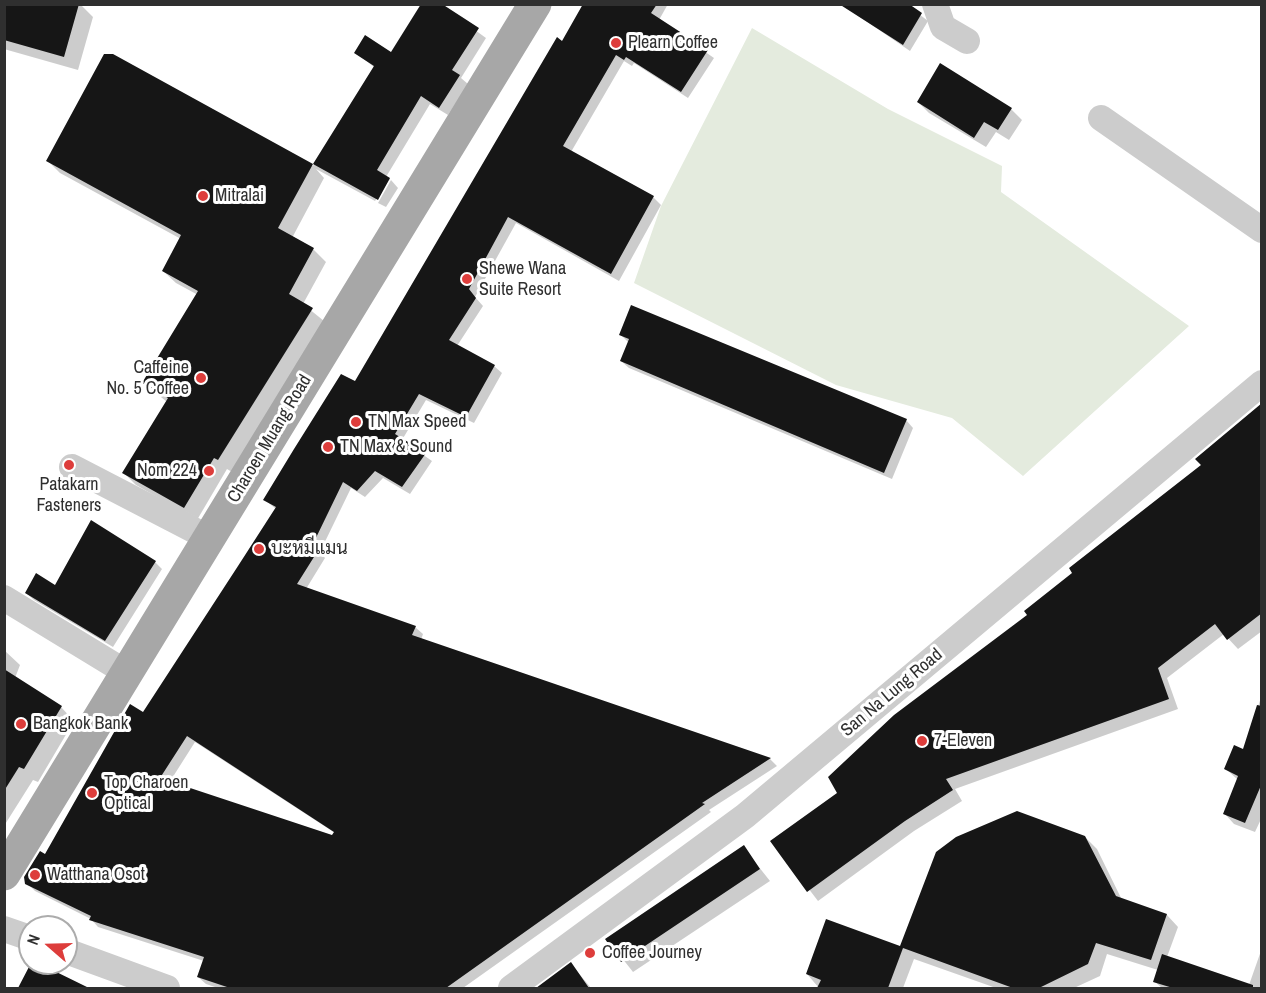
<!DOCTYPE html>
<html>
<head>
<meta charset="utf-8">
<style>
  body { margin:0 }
  #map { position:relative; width:1266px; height:993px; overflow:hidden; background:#fff; font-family:"Archivo Narrow",sans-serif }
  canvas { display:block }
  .frame { position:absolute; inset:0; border:6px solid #2f2f2f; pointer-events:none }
  .north { position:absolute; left:18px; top:915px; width:60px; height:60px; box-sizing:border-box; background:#fff; border:2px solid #acacac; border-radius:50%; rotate:290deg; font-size:16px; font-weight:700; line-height:24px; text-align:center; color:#2f2f2f }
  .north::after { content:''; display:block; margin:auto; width:21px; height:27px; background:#dd3d3b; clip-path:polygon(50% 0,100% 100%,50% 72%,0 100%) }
</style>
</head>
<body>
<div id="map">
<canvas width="1266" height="993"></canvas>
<div class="frame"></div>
<div class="north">N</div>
</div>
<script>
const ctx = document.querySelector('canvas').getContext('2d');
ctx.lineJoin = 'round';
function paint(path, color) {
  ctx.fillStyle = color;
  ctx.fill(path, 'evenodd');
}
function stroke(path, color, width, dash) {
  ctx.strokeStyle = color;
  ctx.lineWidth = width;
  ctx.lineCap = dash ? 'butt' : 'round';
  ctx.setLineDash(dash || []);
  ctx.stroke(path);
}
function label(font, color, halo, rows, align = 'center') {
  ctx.font = font + ' "Archivo Narrow",Sarabun,sans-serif';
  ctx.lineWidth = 6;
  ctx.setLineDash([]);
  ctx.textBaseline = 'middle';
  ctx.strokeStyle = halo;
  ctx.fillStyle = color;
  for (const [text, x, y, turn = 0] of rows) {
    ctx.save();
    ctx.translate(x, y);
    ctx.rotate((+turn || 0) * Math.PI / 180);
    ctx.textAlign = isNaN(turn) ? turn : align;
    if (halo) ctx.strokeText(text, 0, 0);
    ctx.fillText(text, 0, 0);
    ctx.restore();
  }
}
const green = new Path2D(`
  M752,28L888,109L1002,166L1001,192L1189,326L1023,476L952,418L836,385L634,283L661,206Z`);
const shadow = new Path2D(`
  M4,4H80L93,17L78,70L4,49Z
  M439,4L486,38L461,78L468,84L448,115L430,104L386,177L390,179L375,201L316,169L324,178L292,238L313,249L326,262L303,304L324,321L232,472L227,469L197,520L136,485L124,473L167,402L144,383L198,295L176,283L163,271L181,239L60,173L47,160L112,55L313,166L374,67L356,53L392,54Z
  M585,4H668L659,20L714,58L688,98L634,63L632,66L624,61L571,152L653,197L661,205L619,281L516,223L475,297L483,306L457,346L494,366L502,373L474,423L426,400L402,440L432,461L410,494L383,478L365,497L351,488L320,552L325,558L306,589L415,627L423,634L421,640L770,759L777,766L709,810L711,812L463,988H218L206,984L198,977L204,961L98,927L91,919L35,891L27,883L144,714L276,509L265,500L355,383ZM195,742L335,833L333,837L169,783Z
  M906,4L928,21L910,51L857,15Z
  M918,102L1011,109L1022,120L1009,140L996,132L986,147L929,113Z
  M391,180L398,188L386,207L378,203Z
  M621,335L906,420L913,428L892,479L629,368L621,361L629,343Z
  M1203,466L1262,521V631L1238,649L1224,634L1167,678L1178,709L955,789L962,801L914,831L818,901L772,841L839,794L1029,615Z
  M155,562L162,569L113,647L34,600L26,593Z
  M4,650L20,665L15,678L61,707L74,721L38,782L33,780L4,826Z
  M1262,694V817L1255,832L1234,824L1224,813L1238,780L1226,769L1244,751Z
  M1085,837L1097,849L1122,900L1167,915L1178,927L1167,957L1249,985L1262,948V988H1162L1154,981L1158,970L1107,954L1100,976L1074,988H996L914,959L903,988H819L807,974L901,948Z
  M743,847L770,881L633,972L607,939Z
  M33,963H35L86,988H20Z
  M571,964L591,988H538Z`);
const building = new Path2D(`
  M4,4H79L64,57L4,40Z
  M421,4H442L479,28L452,70L460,75L439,108L421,96L377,170L390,178L378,200L313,164L374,66L354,53L365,35L391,52Z
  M583,4H657L651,13L708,50L681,92L626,57L624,60L616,55L563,146L654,196L611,274L508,217L469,289L476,298L449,340L495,365L466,417L419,394L395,434L426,453L402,487L375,471L357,491L343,482L312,546L319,549L297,584L416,626L412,635L771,758L702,803L705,804L446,988H230L197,977L204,957L89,920L91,916L25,884L24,877L40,851L45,854L130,704L143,712L238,566L276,507L263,500L294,449L341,374L355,381L557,37L562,41ZM187,736L334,832L332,835L160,778Z
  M839,4H909L922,13L903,45Z
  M104,54H113L313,164L278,228L314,248L289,294L313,308L218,460L214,458L184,508L122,473L168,398L142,383L198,291L162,271L181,235L46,161Z
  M940,63L1012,108L998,130L984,122L974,138L917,102Z
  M631,305L907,419L884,473L620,361L629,339L619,335Z
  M1262,403V613L1227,640L1215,624L1158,668L1169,699L946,779L953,790L905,821L807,892L770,841L837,793L828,777L894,715L1027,615L1024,611L1072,573L1069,568L1201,465L1195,459Z
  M91,520L156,561L105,641L25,593L36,573L55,585Z
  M4,669L62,706L24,769L19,767L4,791Z
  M1257,705L1262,706V783L1245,823L1223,814L1238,776L1224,769L1234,745L1243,749Z
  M1017,811L1085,836L1116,896L1167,914L1151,960L1096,943L1088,964L1039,988H1013L903,948L888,988H817L821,980L806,974L826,919L900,946L936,852L956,837Z
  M744,845L760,869L621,962L605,939Z
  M1162,954L1253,985V988H1173L1153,982Z
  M571,962L589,988H536Z
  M31,963H38L89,988H18Z`);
const minor = new Path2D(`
  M935,4L943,27L967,41
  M1101,118L1262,230
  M72,467L209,538
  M4,598L127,673
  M4,929L30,938
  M66,951L167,988
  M511,988L745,816L1262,383`);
const major = new Path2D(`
  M4,874L535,4`);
const markers = [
  [616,43,6,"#dd3d3b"],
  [203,196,6,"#dd3d3b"],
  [467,279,6,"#dd3d3b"],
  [201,378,6,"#dd3d3b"],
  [356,422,6,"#dd3d3b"],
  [328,447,6,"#dd3d3b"],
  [69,465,6,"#dd3d3b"],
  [209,471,6,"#dd3d3b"],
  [259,549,6,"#dd3d3b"],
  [21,724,6,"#dd3d3b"],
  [922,741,6,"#dd3d3b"],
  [92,793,6,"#dd3d3b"],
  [35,875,6,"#dd3d3b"],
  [590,953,6,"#dd3d3b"]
];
const poiNames = [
  ["Plearn Coffee",628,43],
  ["Mitralai",215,196],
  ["Shewe Wana",479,269],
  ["Suite Resort",479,290],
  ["Caffeine",189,368,"right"],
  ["No. 5 Coffee",189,389,"right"],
  ["TN Max Speed",368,422],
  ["TN Max & Sound",340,447],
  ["Nom 224",197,471,"right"],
  ["Patakarn",69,485,"center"],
  ["Fasteners",69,506,"center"],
  ["บะหมีแมน",271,549],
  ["Bangkok Bank",33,724],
  ["7-Eleven",934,741],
  ["Top Charoen",104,783],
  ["Optical",104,804],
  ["Watthana Osot",47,875],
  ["Coffee Journey",602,953]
];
const streetNames = [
  ["Charoen Muang Road",270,439,-59],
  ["San Na Lung Road",892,693,-40]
];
paint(green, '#e4ebde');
paint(shadow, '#0003');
paint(building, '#161616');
stroke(minor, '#ccc', 26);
stroke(major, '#a7a7a7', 33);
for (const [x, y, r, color] of markers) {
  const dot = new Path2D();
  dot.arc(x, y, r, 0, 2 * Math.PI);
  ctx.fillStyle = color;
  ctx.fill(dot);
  stroke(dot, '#fff', 2);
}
label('18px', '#2f2f2f', '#fff', poiNames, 'left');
label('18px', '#2f2f2f', '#fff', streetNames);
</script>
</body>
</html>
